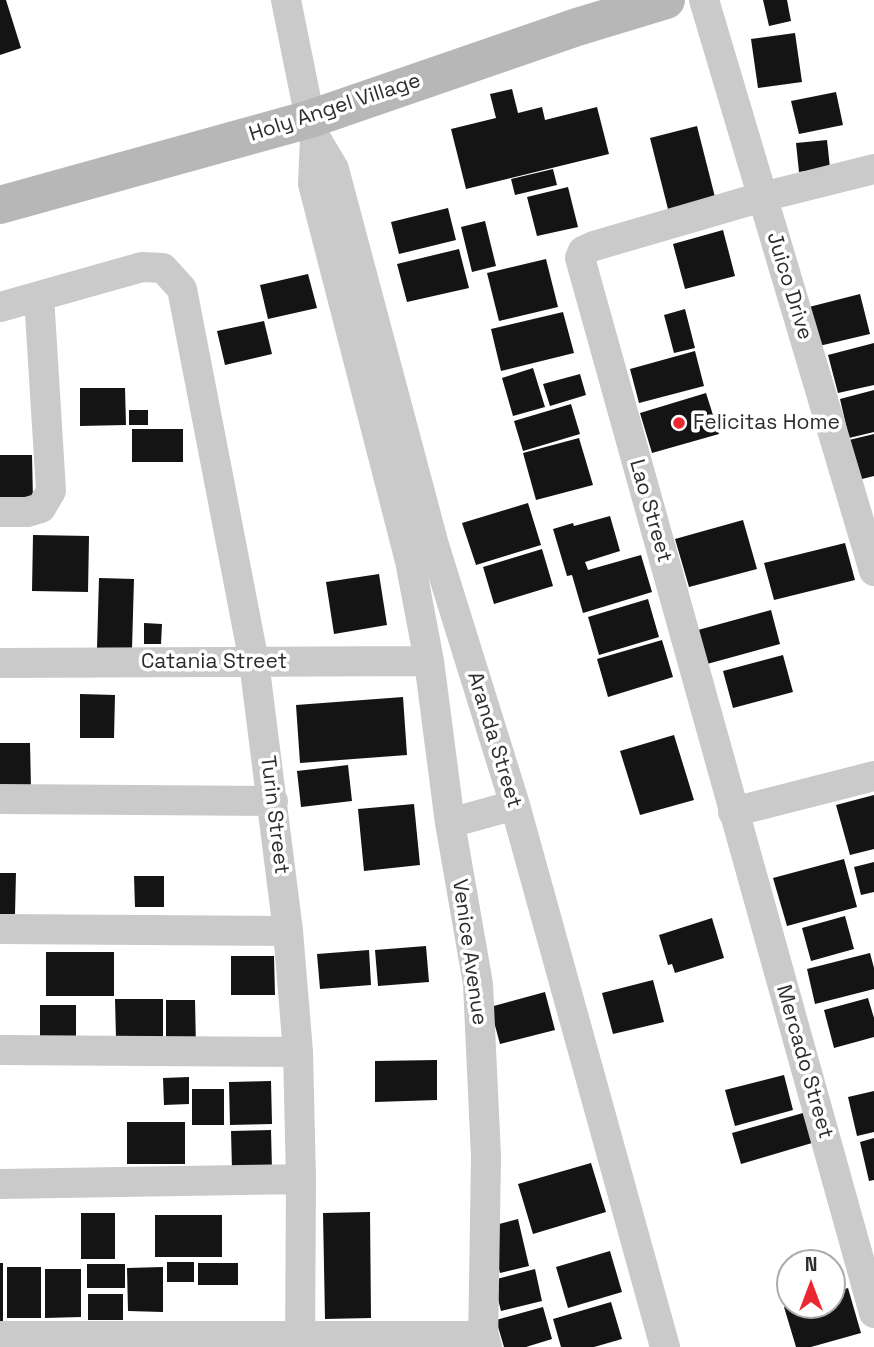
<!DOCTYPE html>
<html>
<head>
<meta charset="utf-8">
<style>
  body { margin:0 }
  #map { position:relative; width:874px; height:1347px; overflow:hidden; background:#fff; font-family:"Space Grotesk",sans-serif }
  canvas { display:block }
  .north { position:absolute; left:776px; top:1249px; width:70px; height:70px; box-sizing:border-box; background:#fff; border:2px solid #ababab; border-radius:50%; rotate:0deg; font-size:19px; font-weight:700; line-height:28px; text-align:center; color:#2d2d2d }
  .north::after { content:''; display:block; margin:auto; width:24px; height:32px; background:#eb2830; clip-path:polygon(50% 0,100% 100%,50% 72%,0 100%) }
</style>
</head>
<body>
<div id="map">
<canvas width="874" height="1347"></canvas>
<div class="north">N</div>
</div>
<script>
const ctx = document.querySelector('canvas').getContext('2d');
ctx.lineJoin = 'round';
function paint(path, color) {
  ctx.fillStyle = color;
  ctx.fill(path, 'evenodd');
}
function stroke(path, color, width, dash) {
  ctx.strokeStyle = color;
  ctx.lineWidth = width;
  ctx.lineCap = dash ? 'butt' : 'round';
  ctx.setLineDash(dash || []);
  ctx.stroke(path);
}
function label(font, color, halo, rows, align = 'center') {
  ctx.font = font + ' "Space Grotesk",sans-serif';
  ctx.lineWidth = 7;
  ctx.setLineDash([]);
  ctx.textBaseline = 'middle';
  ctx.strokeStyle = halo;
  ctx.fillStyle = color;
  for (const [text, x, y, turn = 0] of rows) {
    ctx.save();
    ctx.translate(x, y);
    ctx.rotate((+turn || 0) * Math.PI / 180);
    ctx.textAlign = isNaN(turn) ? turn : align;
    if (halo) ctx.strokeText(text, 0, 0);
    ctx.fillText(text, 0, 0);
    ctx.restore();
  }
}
const building = new Path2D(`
  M0,0H6L21,48L0,55Z
  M763,0H787L791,21L769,26Z
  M795,33L802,82L758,88L751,39Z
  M512,89L518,113L542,107L545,120L597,107L609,154L466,189L451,129L496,118L490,94Z
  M836,92L843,125L799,134L791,101Z
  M697,126L716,201L669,213L650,138Z
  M827,140L830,168L799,172L796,143Z
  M553,169L557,185L515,195L511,179Z
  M568,187L578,227L537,236L527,197Z
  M448,208L456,240L399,254L391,222Z
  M485,221L496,266L472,272L461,227Z
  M723,230L735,276L685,289L673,244Z
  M459,249L469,288L407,302L397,264Z
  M546,259L558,307L499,321L487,273Z
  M308,274L317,308L268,319L260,285Z
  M860,294L870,334L819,346L809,307Z
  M685,309L695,348L674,353L664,315Z
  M563,312L574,353L501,371L491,329Z
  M264,321L272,354L225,365L217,331Z
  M874,343V385L838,393L828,355Z
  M695,351L704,386L639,403L630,369Z
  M533,368L545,407L513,416L502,378Z
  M580,374L586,395L550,406L543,384Z
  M80,388H125L126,425L80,426Z
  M874,390V432L849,438L840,399Z
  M706,393L719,434L652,453L640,413Z
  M571,404L580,434L523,451L514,421Z
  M129,410H148V425H129Z
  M132,429H183V462H132Z
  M874,434V476L858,480L849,440Z
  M579,438L593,485L536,500L523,453Z
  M0,455H32L33,500H0Z
  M528,503L541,545L476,565L462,523Z
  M610,516L620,551L585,562L588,570L641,555L652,592L583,613L572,575L567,576L553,529L573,523L574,526Z
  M743,520L757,569L689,587L675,539Z
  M33,535L89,536L88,592L32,591Z
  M845,543L855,580L774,600L764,563Z
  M542,549L553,586L494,604L483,567Z
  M379,574L387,625L334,634L326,582Z
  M99,578L134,579L132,649L97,648Z
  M648,599L659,637L599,655L588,617Z
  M771,610L780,644L707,664L698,630Z
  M144,623L162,624L161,644H144Z
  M662,640L673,677L608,697L597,659Z
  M783,655L793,692L733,708L723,671Z
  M80,694L115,695L114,738H80Z
  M403,697L407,755L300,763L296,705Z
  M674,735L694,800L640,815L620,751Z
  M0,743H30L31,788H0Z
  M348,765L352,801L301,807L297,771Z
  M874,795V849L850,855L836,805Z
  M414,804L420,865L364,871L358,809Z
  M844,859L857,907L787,926L773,878Z
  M874,862V892L861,895L854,867Z
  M0,873H16L15,914H0Z
  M134,876H164V907H135Z
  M845,916L854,949L811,961L802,928Z
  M712,918L724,958L675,973L672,964L668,965L659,935Z
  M426,946L429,982L378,986L375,950Z
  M369,950L371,985L320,989L317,954Z
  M46,952H114V996H46Z
  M870,953L874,968V989L815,1004L807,969Z
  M231,956H274L275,995H231Z
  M653,980L664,1022L613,1034L602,993Z
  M545,992L555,1030L500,1044L490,1007Z
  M868,998L874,1018V1037L834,1048L824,1010Z
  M115,999H163V1037L116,1038Z
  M166,1000H195L196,1049H166Z
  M40,1005H76V1037L40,1038Z
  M437,1060V1100L375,1102V1061Z
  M784,1075L793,1110L735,1126L725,1090Z
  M189,1077V1104L164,1105L163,1078Z
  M271,1081L272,1124L230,1125L229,1082Z
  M192,1089H224V1125H192Z
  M874,1091V1132L857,1136L848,1097Z
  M803,1113L812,1143L741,1164L732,1133Z
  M127,1122H185V1164H127Z
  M271,1130L272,1170H232L231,1131Z
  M874,1138V1180L869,1181L860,1142Z
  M591,1163L606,1212L533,1234L518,1184Z
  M370,1212L371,1318L325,1319L323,1213Z
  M81,1213H115V1259H81Z
  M155,1215H222V1257H155Z
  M518,1219L529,1266L500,1273L488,1227Z
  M610,1251L622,1292L568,1308L556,1267Z
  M167,1262H194V1282H167Z
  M0,1263H3V1321H0Z
  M198,1263H238V1285H198Z
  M87,1264H125V1288H87Z
  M7,1267H41V1318H7Z
  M163,1267V1312L128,1311L127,1268Z
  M45,1269H81V1317L45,1318Z
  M535,1269L542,1301L501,1311L493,1280Z
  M848,1288L861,1333L811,1347H796L784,1307L832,1305V1293Z
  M88,1294H123V1320H88Z
  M611,1302L622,1339L594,1347H561L553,1319Z
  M543,1307L552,1339L526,1347H504L496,1320Z`);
const street = new Path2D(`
  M286,0L310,119L315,137L334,169L434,545L515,805L665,1347
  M704,0L874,571
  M315,137L313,184L410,561L429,661L450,823L478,984L486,1157L483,1347
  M874,169L762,197L594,246L583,251L580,258L874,1313
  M0,307L142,267L163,268L182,289L254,662L288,931L298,1052L301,1179L300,1347
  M0,512H27L41,508L51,491L39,296
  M0,663L429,661
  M0,799L273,801
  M733,812L874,776
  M450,823L515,805
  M0,929L288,931
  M0,1050L298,1052
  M0,1184L301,1179
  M0,1336H484L487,1347`);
const secondary = new Path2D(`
  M0,205L310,119L577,27L666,0`);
const markers = [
  [679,423,7,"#eb2830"]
];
const streetNames = [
  ["Holy Angel Village",335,108,-18],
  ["Juico Drive",789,286,73],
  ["Lao Street",650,511,74],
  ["Catania Street",214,662],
  ["Aranda Street",494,740,73],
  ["Turin Street",274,815,83],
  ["Venice Avenue",469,952,82],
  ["Mercado Street",804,1062,74]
];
const poiNames = [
  ["Felicitas Home",693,423]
];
paint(building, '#141414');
stroke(street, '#cacaca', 30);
stroke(secondary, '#b7b7b7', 38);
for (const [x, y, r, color] of markers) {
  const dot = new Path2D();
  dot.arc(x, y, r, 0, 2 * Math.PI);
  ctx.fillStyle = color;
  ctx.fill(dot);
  stroke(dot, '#fff', 2.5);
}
label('21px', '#2d2d2d', '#fff', streetNames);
label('21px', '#2d2d2d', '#fff', poiNames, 'left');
</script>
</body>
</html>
